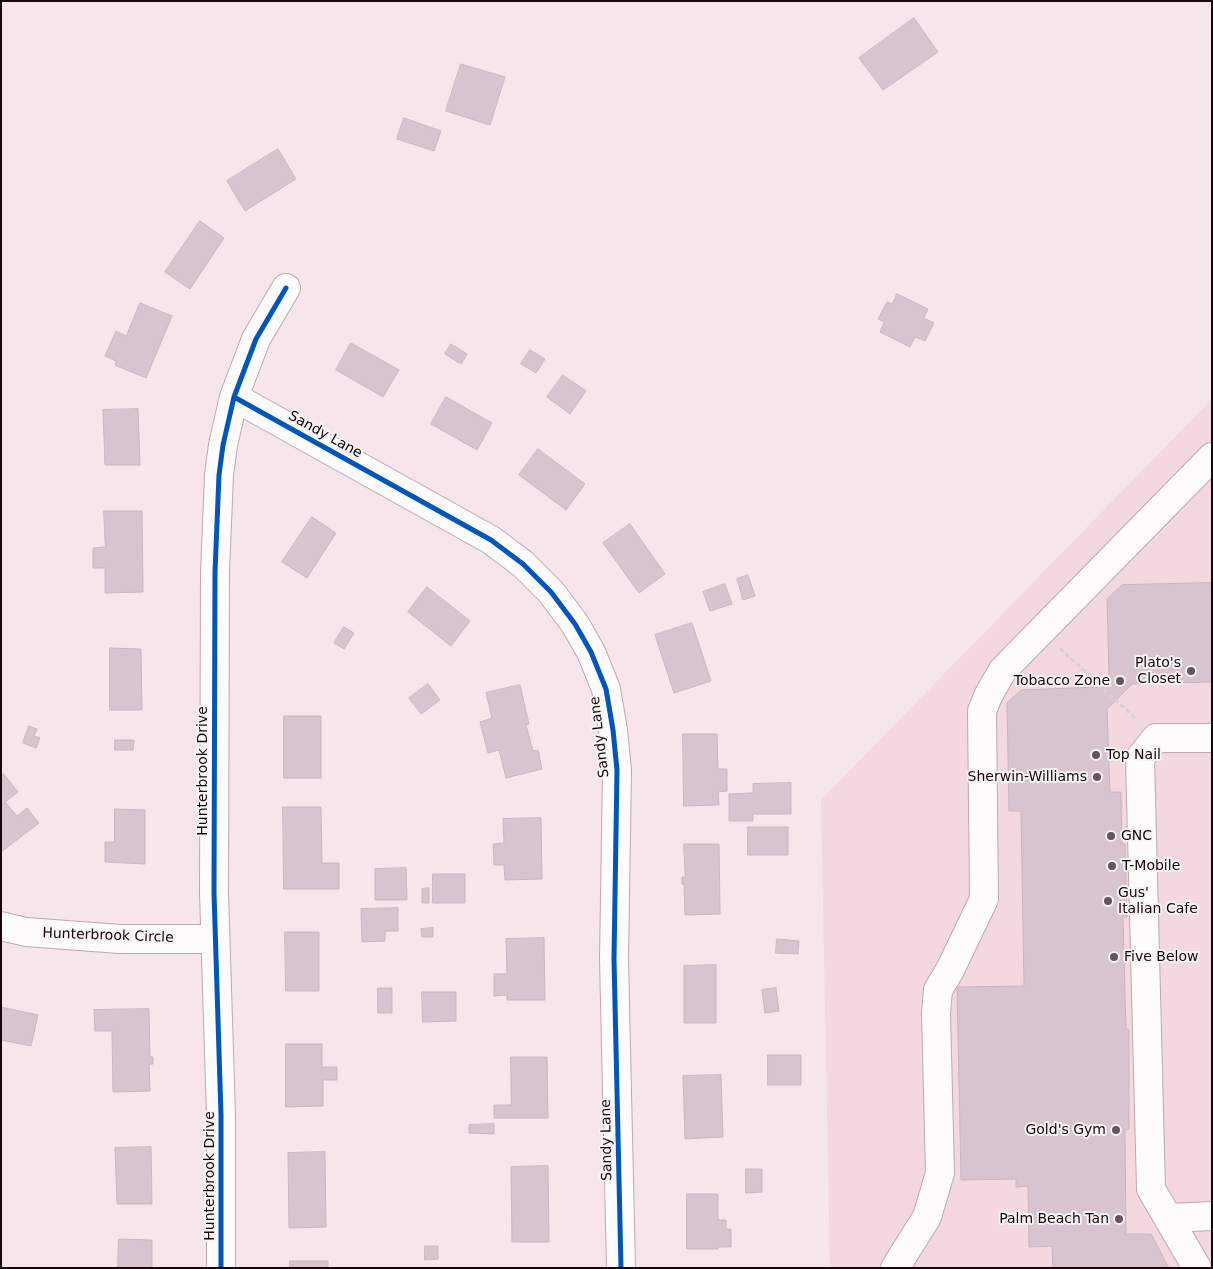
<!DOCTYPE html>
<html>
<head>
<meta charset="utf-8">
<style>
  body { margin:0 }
  #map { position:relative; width:1213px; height:1269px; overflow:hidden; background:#f6e5ea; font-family:"DejaVu Sans",sans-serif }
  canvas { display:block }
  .frame { position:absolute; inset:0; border:2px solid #1c040c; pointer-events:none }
</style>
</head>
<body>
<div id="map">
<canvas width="1213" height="1269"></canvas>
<div class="frame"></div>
</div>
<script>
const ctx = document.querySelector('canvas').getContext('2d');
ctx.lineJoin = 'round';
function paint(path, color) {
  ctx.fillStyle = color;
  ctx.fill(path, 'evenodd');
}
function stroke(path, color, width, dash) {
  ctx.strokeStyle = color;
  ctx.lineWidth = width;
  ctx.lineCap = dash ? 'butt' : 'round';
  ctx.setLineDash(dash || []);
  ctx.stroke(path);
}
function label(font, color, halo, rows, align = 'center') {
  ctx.font = font + ' "DejaVu Sans",sans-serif';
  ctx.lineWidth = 4;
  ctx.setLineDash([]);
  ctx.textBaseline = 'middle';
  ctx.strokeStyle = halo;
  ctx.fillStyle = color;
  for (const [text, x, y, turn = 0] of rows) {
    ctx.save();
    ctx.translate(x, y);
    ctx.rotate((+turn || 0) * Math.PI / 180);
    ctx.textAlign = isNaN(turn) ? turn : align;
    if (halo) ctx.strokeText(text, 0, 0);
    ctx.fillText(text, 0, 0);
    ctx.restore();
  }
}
const built = new Path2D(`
  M1212,399V1268H830L821,800Z`);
const building = new Path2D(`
  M914,18L938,52L883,90L859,58Z
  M461,64L505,77L490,125L446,111Z
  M404,118L441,131L434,151L397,139Z
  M278,149L296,179L245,211L227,181Z
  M200,221L224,238L190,289L165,272Z
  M897,294L928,309L924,318L934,323L925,341L915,337L910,347L880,332L884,322L878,319L887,302L892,304Z
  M140,303L172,316L146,378L115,365L116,361L105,356L116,331L126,336Z
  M351,343L399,370L383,397L336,370Z
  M451,344L467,354L461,364L445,354Z
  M530,350L545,359L536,373L521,364Z
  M563,375L586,391L570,414L547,397Z
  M446,397L492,423L477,450L431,424Z
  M138,409L140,465H105L103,410Z
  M538,449L585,484L566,510L519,475Z
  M104,511H142L143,592L105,593V568H93V548L105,547Z
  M312,517L336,533L307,578L282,562Z
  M630,524L665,574L639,593L603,543Z
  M748,575L755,596L743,600L737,579Z
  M1212,583V682L1132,684L1107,709L1110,792H1121L1122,844H1125L1127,917H1123L1126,1029L1129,1030V1129L1125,1130L1126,1234H1151L1169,1268H1053L1052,1246L1029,1247L1028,1186L1016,1187V1179L961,1180L957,987L1024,986L1021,811H1009L1007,703L1021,690L1097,687L1109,676L1107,599L1122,585Z
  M725,584L732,604L710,611L703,592Z
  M427,587L470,621L451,646L408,612Z
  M692,623L711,681L674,693L655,635Z
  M344,627L354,633L344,649L334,643Z
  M110,648L141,649L142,710H110Z
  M428,684L440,700L421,714L409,698Z
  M520,685L529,724L526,725L533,751L538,750L542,769L506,778L499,750L488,753L480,722L492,718L486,693Z
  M284,716H321V778H284Z
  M29,726L37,729L34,736L40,738L36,748L23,743Z
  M683,734H717L718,769H727V791L718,792L719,805L684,806Z
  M115,740H134L133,750H115Z
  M4,774L18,792L5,802L17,816L27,808L39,823L1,852V776Z
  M791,783V814H753V821H729V794L753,793V784Z
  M283,807H321L322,863H339V889H284Z
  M115,809L145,810V864L105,862V842H114Z
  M541,818L542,879L505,880L504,865H494L493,844L504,843L503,819Z
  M748,827H788V855H748Z
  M684,844H719L720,914L685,915L684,884H682V877H685Z
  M406,868L407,900H375V869Z
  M433,874H465V903H433Z
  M429,888V903H422V889Z
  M398,908V931H385V941L362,942L361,909Z
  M433,928V937H422L421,929Z
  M285,932H319V991H286Z
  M544,938L545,1000H507V995L494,996V974H507L506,939Z
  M777,939L799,941L798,954L776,953Z
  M716,965V1023H684V966Z
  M378,988H392V1013H378Z
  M776,988L779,1011L765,1013L762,990Z
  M422,992H456V1021L423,1022Z
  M1,1007L38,1015L31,1046L1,1040Z
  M149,1009L150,1057H153V1064H149L150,1091L113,1092L112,1031H95L94,1010Z
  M286,1044H322V1067H337V1080H323V1106L286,1107Z
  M768,1055H801V1085H768Z
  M511,1057H547L548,1118H494V1105H511Z
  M721,1075L723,1137L685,1139L683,1076Z
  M494,1124V1134L469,1133V1125Z
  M151,1147L152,1204H117L115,1148Z
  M325,1152L326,1227L289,1228L288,1153Z
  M548,1166L549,1242H512L511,1167Z
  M746,1169H762V1192L746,1193Z
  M687,1194H718V1220H726V1229H731V1247H718V1249H687Z
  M119,1239L152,1240V1268H118Z
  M425,1246H438V1259L425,1260Z
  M290,1261H328V1268H290Z`);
const path = new Path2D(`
  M1060,648L1137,720`);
const minor = new Path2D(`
  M234,397L491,540L523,564L551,592L575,624L591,652L606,689L613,730L617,770L614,959L621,1268
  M1212,738H1156L1140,758L1151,1189L1168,1218L1212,1216
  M1,926L26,932L120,939H215
  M1168,1218L1197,1268
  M221,1268V1115L214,893L215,572L219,475L223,445L234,397L256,339L286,288
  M895,1268L927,1217L940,1173L936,1013L938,990L950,970L984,899L982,711L989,694L1003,670L1212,457`);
const cycleway = new Path2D(`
  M234,397L491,540L523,564L551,592L575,624L591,652L606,689L613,730L617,770L614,959L621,1268
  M221,1268V1115L214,893L215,572L219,475L223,445L234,397L256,339L286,288`);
const markers = [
  [1191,671,5,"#68535a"],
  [1120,681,5,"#68535a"],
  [1096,755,5,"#68535a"],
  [1097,777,5,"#68535a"],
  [1111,836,5,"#68535a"],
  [1112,866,5,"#68535a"],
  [1108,901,5,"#68535a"],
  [1114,957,5,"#68535a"],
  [1116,1130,5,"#68535a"],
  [1119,1219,5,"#68535a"]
];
const streetNames = [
  ["Sandy Lane",325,435,29],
  ["Sandy Lane",600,737,-97],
  ["Hunterbrook Drive",203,771,-90],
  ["Hunterbrook Circle",108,936,2],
  ["Sandy Lane",607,1140,-91],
  ["Hunterbrook Drive",210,1176,-90]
];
const poiNames = [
  ["Plato's",1181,663],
  ["Closet",1181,679],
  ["Tobacco Zone",1110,681],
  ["Top Nail",1106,755,"left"],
  ["Sherwin-Williams",1087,777],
  ["GNC",1121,836,"left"],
  ["T-Mobile",1122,866,"left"],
  ["Gus'",1118,893,"left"],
  ["Italian Cafe",1118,909,"left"],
  ["Five Below",1124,957,"left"],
  ["Gold's Gym",1106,1130],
  ["Palm Beach Tan",1109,1219]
];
paint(built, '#f3d8df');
paint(building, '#d8c4ce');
stroke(building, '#cab6c0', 1);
stroke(minor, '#bea9b0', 30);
stroke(path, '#d7d1d2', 3, [5, 2.5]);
stroke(minor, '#fefbfc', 28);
stroke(cycleway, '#0057b8', 5);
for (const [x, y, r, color] of markers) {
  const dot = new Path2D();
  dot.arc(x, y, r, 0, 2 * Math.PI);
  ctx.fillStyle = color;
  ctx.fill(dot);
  stroke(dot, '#f4f4f4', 2);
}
label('14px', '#1c040c', '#f4f4f4', streetNames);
label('14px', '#1c040c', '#f4f4f4', poiNames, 'right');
</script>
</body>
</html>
